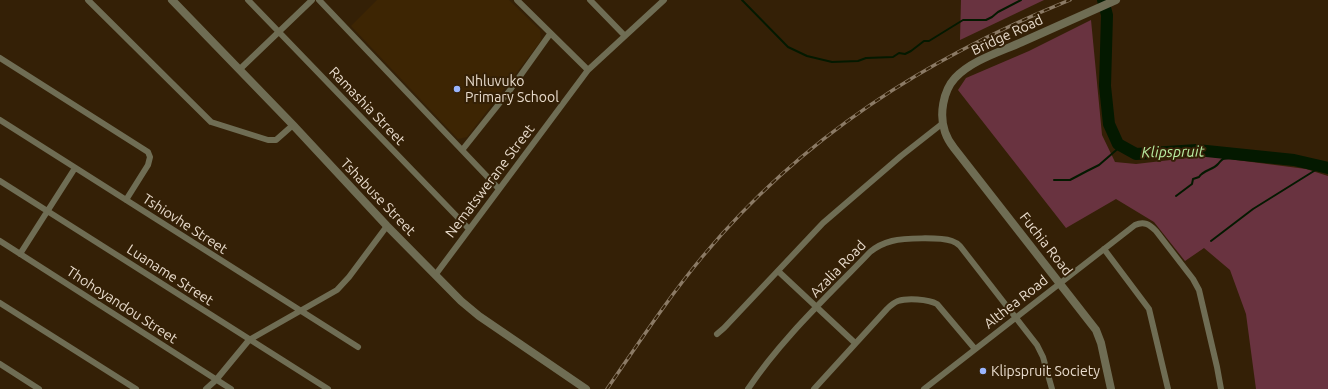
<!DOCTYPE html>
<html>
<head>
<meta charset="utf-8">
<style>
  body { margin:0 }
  canvas { display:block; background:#342006 }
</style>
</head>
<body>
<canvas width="1328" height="389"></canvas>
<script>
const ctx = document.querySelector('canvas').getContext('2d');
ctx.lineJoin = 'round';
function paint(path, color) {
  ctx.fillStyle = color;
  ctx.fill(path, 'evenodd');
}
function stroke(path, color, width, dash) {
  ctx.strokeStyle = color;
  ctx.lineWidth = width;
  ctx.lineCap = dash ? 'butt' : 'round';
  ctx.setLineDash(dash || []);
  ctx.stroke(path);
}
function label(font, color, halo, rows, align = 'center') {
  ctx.font = font + ' Ubuntu,sans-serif';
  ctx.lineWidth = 4;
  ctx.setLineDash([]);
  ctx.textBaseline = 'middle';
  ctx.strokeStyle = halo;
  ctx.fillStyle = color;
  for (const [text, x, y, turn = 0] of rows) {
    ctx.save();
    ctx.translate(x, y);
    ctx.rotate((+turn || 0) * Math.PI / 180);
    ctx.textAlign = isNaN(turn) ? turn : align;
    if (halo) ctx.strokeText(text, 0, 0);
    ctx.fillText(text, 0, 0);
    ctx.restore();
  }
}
const built = new Path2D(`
  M377,0H509L540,30L541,41L467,137L458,139L351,26Z`);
const green = new Path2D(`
  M961,0H1044L960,40Z
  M1091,20L1102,135L1115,162L1136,164L1205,156L1306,169L1328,176V389H1256L1246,314L1230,270L1204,248L1185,261L1154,222L1116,199L1066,228L958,90L966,78L1029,51Z`);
const stream = new Path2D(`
  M742,0L788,47L807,56L832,62L858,61L866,58L893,57L899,53L905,54L911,51L924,41H929L963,20H986L992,17L998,12L1021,0
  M1054,180H1070L1087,171L1099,165L1121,146
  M1176,196L1192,184L1193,179L1199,177C1203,170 1213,170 1218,164C1220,162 1221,160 1223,159L1230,158L1238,153
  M1211,241L1253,209L1322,166`);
const river = new Path2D(`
  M1103,0L1107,15L1105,86L1109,124L1118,144L1136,154L1197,150L1294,160L1328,168`);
const minor = new Path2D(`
  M88,0L211,122L268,140H276L293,125
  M248,0L469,229
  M319,0L499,189
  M517,0L588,70
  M590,0L625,36
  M0,58L148,152L150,157L148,165L126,200
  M239,70L312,0
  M0,120L358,347
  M463,149L510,90L550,34
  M0,181L328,389
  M0,241L231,389
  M1104,249L1149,309L1168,389
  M20,254L75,168
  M778,271L855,343
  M436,274L588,70L664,0
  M0,303L136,389
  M717,334L724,328L823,223L901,156L943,123
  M0,364L39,389
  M206,389L216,380L249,340L337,290L349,277L387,226
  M748,389C782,338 828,296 870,252C876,247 884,243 892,241C904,238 940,237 952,241C955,242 957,243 960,246L1037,345L1043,357L1052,389
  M814,389L887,309C890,306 893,303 898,301C907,298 928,299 937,304L975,349
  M924,389L1135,225C1144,221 1149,224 1156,231L1193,279L1199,290L1217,367L1221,389`);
const tertiary = new Path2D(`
  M172,0L293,125L387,226L461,301L479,316L586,389
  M1111,389L1101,343L1096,330L954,148C950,143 947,138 945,132C939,115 943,91 955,78C972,60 1000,52 1022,42C1053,28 1085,14 1116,0`);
const rail = new Path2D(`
  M607,389C638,344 668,298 703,256C802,137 927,58 1070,0`);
const markers = [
  [457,89,4,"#9ab5fd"],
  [983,371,4,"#9ab5fd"]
];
const streetNames = [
  ["Bridge Road",1007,35,-25],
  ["Ramashia Street",367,106,46],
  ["Nematswerane Street",490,181,-53],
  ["Tshabuse Street",378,197,46],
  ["Tshiovhe Street",185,224,33],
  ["Fuchia Road",1046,244,52],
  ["Azalia Road",838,269,-46],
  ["Luaname Street",170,275,33],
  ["Althea Road",1016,302,-38],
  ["Thohoyandou Street",122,305,33]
];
const poiNames = [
  ["Nhluvuko",465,81],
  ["Primary School",465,97],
  ["Klipspruit Society",991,371]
];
const waterNames = [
  ["Klipspruit",1173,152,-1]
];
paint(built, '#3d2503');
paint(green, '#693340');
stroke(stream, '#041900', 2);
stroke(river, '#041900', 12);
stroke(minor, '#6f6d54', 6);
stroke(tertiary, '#6f6d54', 8);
stroke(rail, '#8b7a65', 3.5);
stroke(rail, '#342006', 2, [6]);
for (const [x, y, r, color] of markers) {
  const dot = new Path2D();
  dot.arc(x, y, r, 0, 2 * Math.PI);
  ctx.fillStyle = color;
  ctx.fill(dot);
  stroke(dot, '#342006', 1.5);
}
label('14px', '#e9dccd', '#342006', streetNames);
label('14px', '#e9dccd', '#342006', poiNames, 'left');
label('italic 15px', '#b9eda2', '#342006', waterNames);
</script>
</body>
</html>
